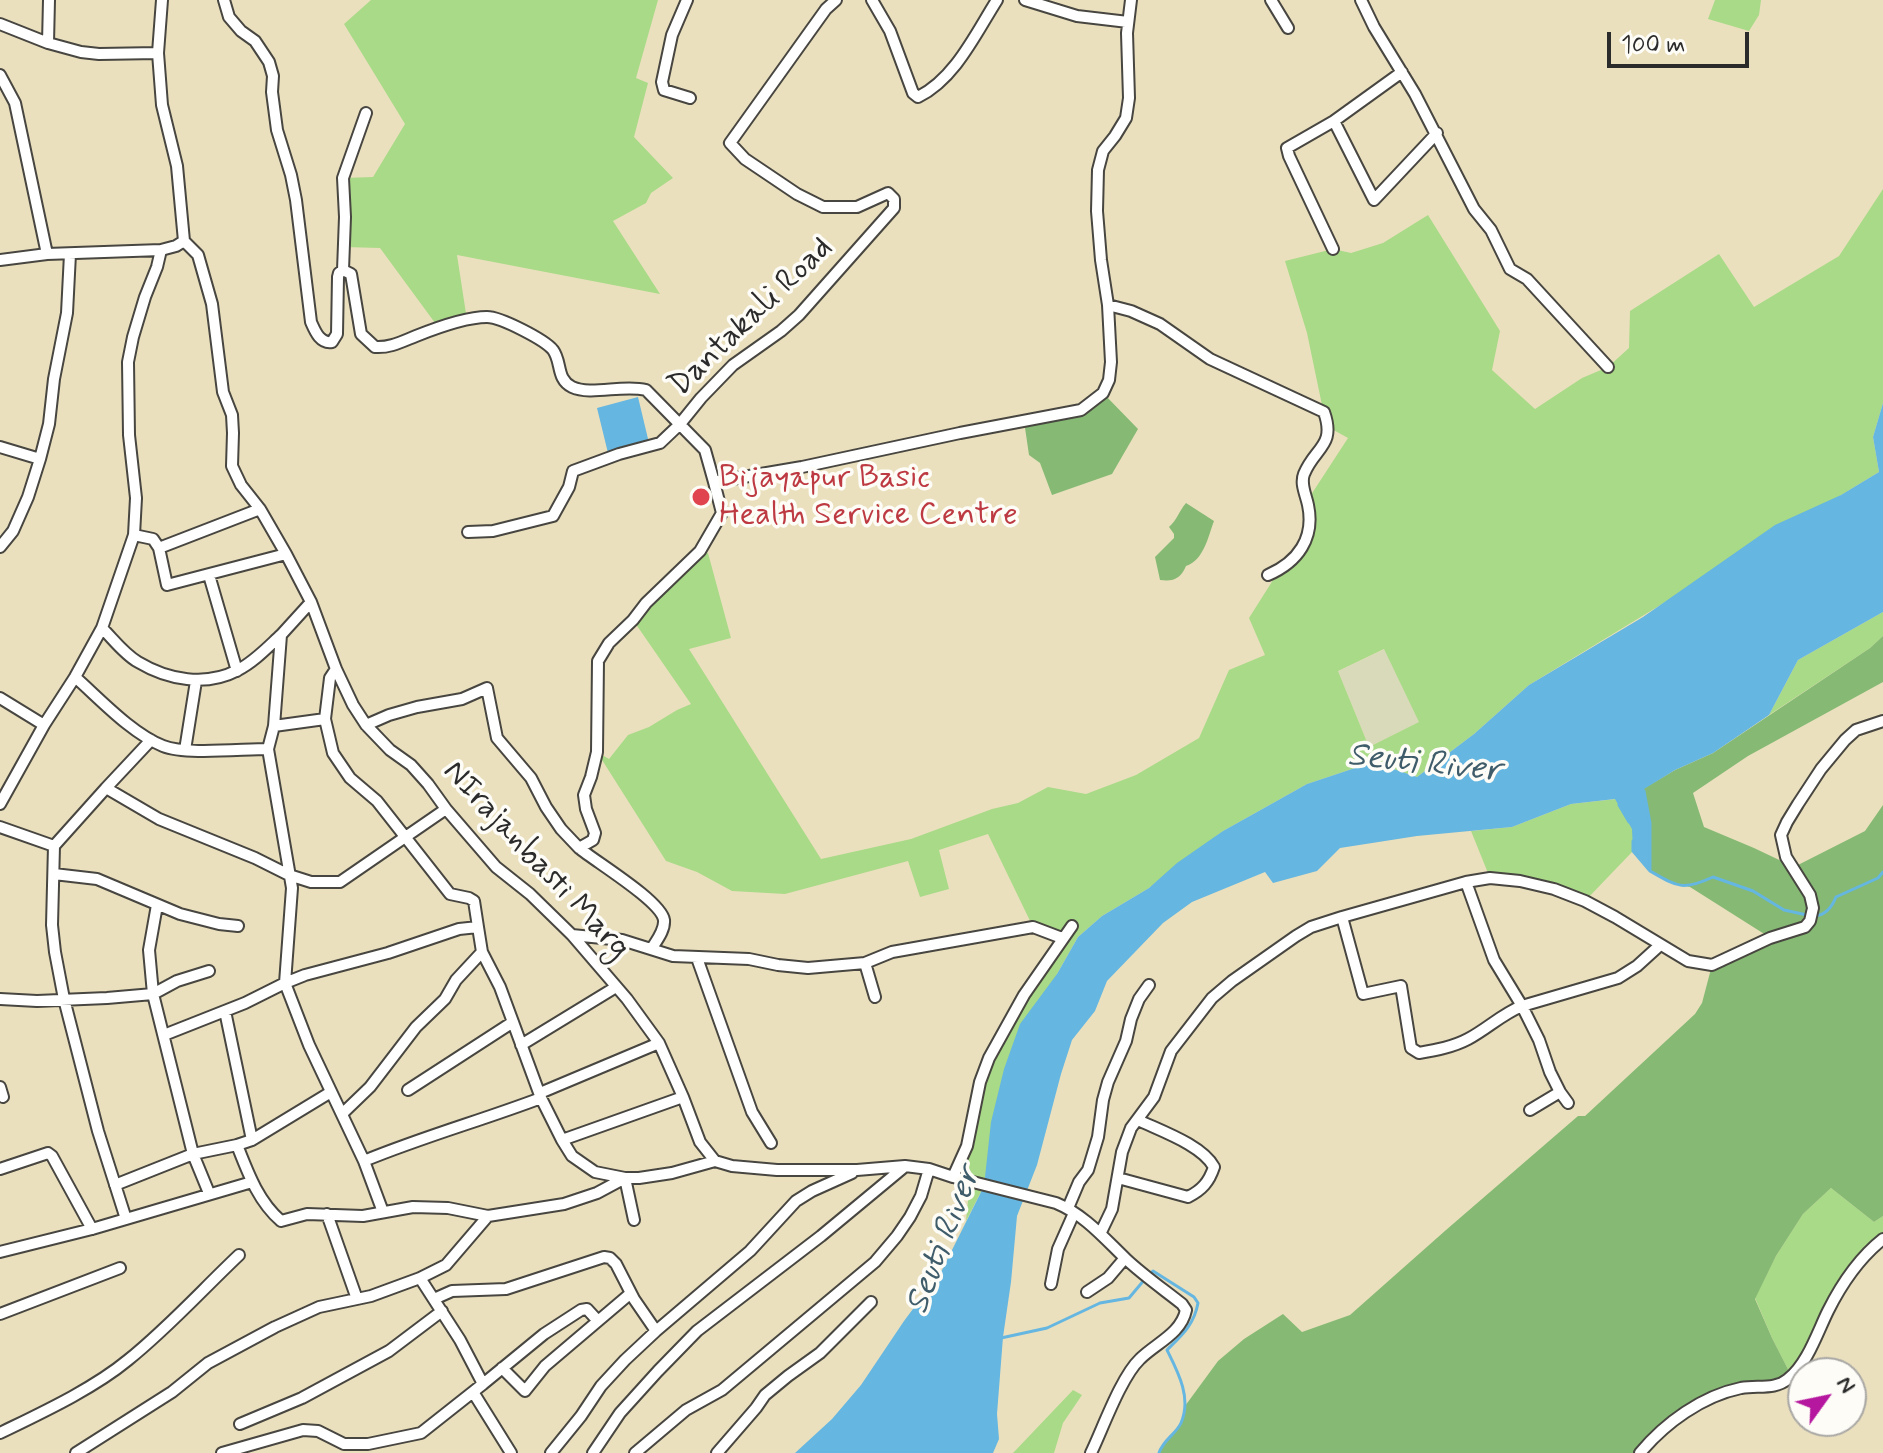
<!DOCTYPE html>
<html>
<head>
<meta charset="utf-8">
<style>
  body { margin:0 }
  #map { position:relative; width:1883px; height:1453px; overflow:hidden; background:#ebe0be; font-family:Mynerve,sans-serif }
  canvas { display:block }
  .north { position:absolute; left:1787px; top:1357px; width:80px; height:80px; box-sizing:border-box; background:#fdfcf7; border:2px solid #a9a8a5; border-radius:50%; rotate:57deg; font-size:22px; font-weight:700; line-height:32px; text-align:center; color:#2b2b2b }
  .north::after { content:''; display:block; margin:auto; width:28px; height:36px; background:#b5179e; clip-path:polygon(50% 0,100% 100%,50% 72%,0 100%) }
  .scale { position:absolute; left:1607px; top:32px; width:142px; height:36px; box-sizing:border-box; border:4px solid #2b2b2b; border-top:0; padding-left:10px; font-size:24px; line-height:28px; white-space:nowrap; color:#2b2b2b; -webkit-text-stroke:6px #fdfcf7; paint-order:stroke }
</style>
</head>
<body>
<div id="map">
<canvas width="1883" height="1453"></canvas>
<div class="north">N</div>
<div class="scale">100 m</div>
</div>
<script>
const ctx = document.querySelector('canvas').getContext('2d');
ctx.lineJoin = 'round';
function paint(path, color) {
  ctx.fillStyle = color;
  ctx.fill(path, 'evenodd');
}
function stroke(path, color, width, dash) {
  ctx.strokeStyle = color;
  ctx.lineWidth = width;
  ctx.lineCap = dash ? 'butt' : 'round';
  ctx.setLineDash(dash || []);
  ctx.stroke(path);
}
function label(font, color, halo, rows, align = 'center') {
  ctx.font = font + ' Mynerve,sans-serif';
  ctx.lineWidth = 7;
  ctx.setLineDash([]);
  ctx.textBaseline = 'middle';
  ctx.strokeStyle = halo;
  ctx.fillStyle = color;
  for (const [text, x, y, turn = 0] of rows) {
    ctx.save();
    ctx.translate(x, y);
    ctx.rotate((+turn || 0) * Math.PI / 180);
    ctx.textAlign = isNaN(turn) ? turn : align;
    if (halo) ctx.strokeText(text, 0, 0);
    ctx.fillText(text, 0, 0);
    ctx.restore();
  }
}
const built = new Path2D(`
  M1385,649L1420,722L1369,747L1338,671Z`);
const green = new Path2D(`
  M371,0H658L636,78L648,83L634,137L673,178L651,193L646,203L613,221L660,294L457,255L467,320L438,327L380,248L344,247L343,178L373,177L405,124L344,24Z
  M1715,0H1761L1759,15L1749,31L1708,19Z
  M1883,189V403L1873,437L1879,472L1529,685L1474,734L1417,777L1373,762L1307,784L1223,831L1149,888L1102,916L1078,937L1057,974L984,1186L966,1221L970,1181L953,1177L989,1058L1062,939L1033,927L988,834L939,850L949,889L920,897L908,861L785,894L732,891L697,872L666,861L597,752L609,759L628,735L649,727L677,710L691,704L633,620L700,551L708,553L731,638L689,649L821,859L911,839L992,809L1018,803L1048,787L1086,794L1136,775L1199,738L1229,670L1265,655L1249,618L1273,580L1268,575L1302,548L1307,501L1348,438L1330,428L1323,410L1307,333L1285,261L1333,249L1351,253L1383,243L1428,215L1500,331L1492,370L1535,409L1582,378L1608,367L1629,348L1630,311L1719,254L1754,307L1839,256ZM1384,649L1419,722L1369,747L1338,671Z
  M1883,612V636L1870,648L1769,715L1798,660Z
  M1616,799L1633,829V851L1585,901L1490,878L1471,831L1512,827L1571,804Z
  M1831,1188L1874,1222L1883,1216V1239L1857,1263L1792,1377L1772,1338L1755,1298L1776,1256L1803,1214Z
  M1073,1390L1082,1395L1063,1423L1054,1453H1013Z`);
const forest = new Path2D(`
  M1103,393L1138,429L1112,474L1052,495L1040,463L1029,455L1024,421L1080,410Z
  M1186,503L1214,521C1208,537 1204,560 1186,566C1181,578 1174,582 1160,580L1155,557L1174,538V534L1169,527C1177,520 1179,511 1186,503Z
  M1883,636V682L1748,756L1693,793L1704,827L1754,848L1794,867L1865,831L1883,805V1216L1874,1222L1831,1188L1803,1214L1776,1256L1755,1299L1772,1338L1792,1377L1694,1407L1640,1453H1159L1162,1446L1181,1424L1185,1406L1218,1361L1244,1339L1283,1314L1302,1332L1350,1315L1446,1230L1578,1116H1585L1695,1014L1702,1003L1712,965L1769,937L1690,887L1671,883L1650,871V823L1643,789L1675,770L1713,753L1870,648Z`);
const water = new Path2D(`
  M638,397L649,443L608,453L597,408Z
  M1883,403V612L1798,660L1769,715L1713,753L1675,770L1644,789L1650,823V871L1633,851L1632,829L1615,799L1571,804L1512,827L1417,836L1340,848L1317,871L1273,883L1265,872L1192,902L1163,923L1107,981L1095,1011L1072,1040L1061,1074L1037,1165L1017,1216L1011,1282L1003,1337L997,1414L999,1439L993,1453H795L832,1419L861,1385L904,1321L942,1270L984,1186L991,1122L1004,1069L1020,1024L1057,974L1078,937L1102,916L1149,888L1177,863L1223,831L1307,784L1373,762L1417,777L1474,734L1529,685L1643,617L1775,525L1841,495L1879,472L1873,437Z`);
const stream = new Path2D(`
  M1644,791L1650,823V871C1678,887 1683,891 1713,877L1753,891L1784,910L1807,915
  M1619,805L1629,822
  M1633,841V851L1650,871
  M1815,916C1826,915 1832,907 1836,897L1878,878L1883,872
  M1150,1274L1153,1271L1194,1297L1198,1303C1194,1325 1182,1335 1167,1350C1178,1372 1192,1398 1181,1423C1176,1434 1163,1440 1159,1453
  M1001,1338L1047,1328L1100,1303L1129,1298L1145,1279`);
const minor = new Path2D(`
  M49,0L48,43L81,52L99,54L158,53
  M162,0L158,53L162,105L177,166L184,241
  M224,0L229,17L241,31L255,41L269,62L273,76L272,92L277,130L291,175L296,200L311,322C315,331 320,344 332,342L337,334L338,277L339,273L343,270L351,274L361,334L375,347C390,348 401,342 416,336C436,328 465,317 487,317C501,317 545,340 553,350C562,362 556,379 572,387C591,396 623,384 646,390L705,450L714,482L802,467L960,433L1081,410L1103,393L1109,380L1111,362L1108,305L1101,260L1097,211L1098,170L1103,151L1115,136L1126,118L1129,98L1127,33L1131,0
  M687,0L672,35L662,82L664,90L690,98
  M872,0L890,31L913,93L918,97C955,79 976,33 997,0
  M1025,0L1077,16L1128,22
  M1271,0L1288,28
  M1361,0L1374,27L1415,94L1474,209L1491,230L1510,269L1527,279L1608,367
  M0,24L48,43
  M0,75L15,103L47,254
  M1334,121L1374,200L1437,133
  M184,241L198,255L212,304L223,392L232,415L233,433L232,466L241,485L260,509L286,554L311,602L336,669L353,705L366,725L390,750L411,765L428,784L446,809L496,867L530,894L572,935L627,999L659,1043L683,1097L700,1142L715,1161
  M1333,249L1289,156L1287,148L1334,121L1402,72
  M0,260L47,254L161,250L176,246L184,241
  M343,270L345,217L343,178L366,113
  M1108,305L1131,311L1160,324L1210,359L1324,412C1336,446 1315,447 1304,474C1300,484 1306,495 1308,505C1315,538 1298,562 1268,575
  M0,447L40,459
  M468,532L493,531L553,516L569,487L573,471L619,454L660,443L680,424L701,398L733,365L781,331L799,315L894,208V199L888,193L857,207H823L797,194L745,159L730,143L826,9L836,0
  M134,535L153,539L159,548L260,509
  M0,547L13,531L28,497L40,459L49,424L54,379L67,313L70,254
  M159,548L167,585L286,554
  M209,575L237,671
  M311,602L281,635L274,726L268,749L292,888L285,983L309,1045L364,1161L383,1212
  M102,628C113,639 124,654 138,662C168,680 206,687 238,670C254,662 268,647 281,635
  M75,677C100,699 131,733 163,746C185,755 241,749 268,749
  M0,698L44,725
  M325,719L333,753L350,778L377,801L450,894L469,898L474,901L478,927
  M366,725L389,715L417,707L462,699L487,688L497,738L531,778L546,807L561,829L579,848
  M274,726L325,719L330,678L336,669
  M151,740L106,788L159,819L255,858L289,875L311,882H340L446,809
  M185,750L196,681
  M0,804L44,725L75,677L102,628L134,535L136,498L129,435L128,362L133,337L145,297L157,267L161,250
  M0,827L54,846L106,788
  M54,846L52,925L55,952L64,999L98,1131L126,1219
  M54,874L97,879L180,914L219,924L238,926
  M1466,882L1494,960L1522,1006L1539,1040L1550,1072L1560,1092L1568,1103
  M157,905L149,950L153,994L193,1154L209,1193
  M1342,917L1363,994L1401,986L1411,1048L1419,1053C1436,1050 1453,1047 1468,1039C1487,1029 1502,1014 1522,1006L1618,978L1637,966L1659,946
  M572,935L622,940L673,956L749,959L778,965L808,968L865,963L892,952L1033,927L1062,938
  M652,948C657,940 665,930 664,920C661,901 596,862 579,848L593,840L595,833L586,809L584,795L591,777L597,752L598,661L609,643L633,620L646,603L700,551L722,513L714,482
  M697,958L752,1112L771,1143
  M865,963L875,997
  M0,999L37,1001L107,998L153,994L177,981L209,971
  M225,1011L252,1140L331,1092
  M164,1035L245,1003L285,983L305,975L388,953L459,929L478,927L482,952L500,987L541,1098L562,1140L572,1156L595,1172L625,1178H639L672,1173L715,1161L732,1166L777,1170H857L905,1166L929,1169L953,1177L1056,1203C1085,1215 1104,1238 1126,1259C1143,1275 1163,1289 1182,1304L1186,1310C1181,1334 1156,1343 1140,1359C1121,1377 1103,1428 1091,1453
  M521,1045L616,987
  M0,1087L3,1097
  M408,1090L513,1022
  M540,1093L659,1043
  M1530,1110L1560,1092
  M342,1114L370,1087L416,1027L445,999L456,980L482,952
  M252,1140L237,1145C248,1173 258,1201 281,1221L307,1214L363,1216L413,1207L448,1208L488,1216L564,1204L597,1193L625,1178L634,1220
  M562,1140L683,1097
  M364,1161C422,1137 483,1120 541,1098
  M0,1169L48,1153L52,1156L92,1229
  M953,1177L967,1146L980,1082L989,1058L1024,995L1072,926
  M1118,1178L1188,1197C1202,1190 1209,1182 1214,1167C1202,1145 1161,1131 1138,1120
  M115,1185L193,1154L237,1145
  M1068,1208L1079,1182L1088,1170L1098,1137L1103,1100L1108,1082L1126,1041L1131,1019L1139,999L1149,985
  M327,1214L357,1299
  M1101,1232L1112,1209L1122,1152L1131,1128L1154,1097L1171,1051L1212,998L1232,981L1296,936L1311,927L1342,917L1466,882L1490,878L1520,881L1554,889L1585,901L1615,917L1688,961L1712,965L1770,938L1805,927L1810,921L1813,908L1810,895L1786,857L1781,835L1787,822L1798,804L1821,769L1845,740L1856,730L1883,721
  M0,1252L92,1229L252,1182
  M420,1278L460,1340L483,1384L544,1334L581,1310L587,1309L598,1321L631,1293
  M1051,1284L1058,1249L1074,1213
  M1087,1292L1108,1278L1125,1258
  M434,1299L452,1291L506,1289L604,1257L610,1258L616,1264L634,1299L656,1331
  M0,1314L120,1268
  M502,1368L525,1391L545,1366L598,1321
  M473,1392L511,1453
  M240,1424L302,1398L389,1351L442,1311
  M0,1433C41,1413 93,1389 128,1360C168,1328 202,1290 239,1255
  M76,1453L172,1392L208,1363L275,1327L319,1307L371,1296L420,1278L446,1265L488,1216
  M222,1453L303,1430L318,1431L344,1444H368L421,1433L483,1384
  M551,1453L581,1416L601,1386L625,1360L656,1331L750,1251L796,1201L812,1191L852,1173
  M593,1453L620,1413L658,1371L697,1331L821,1236L903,1168
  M635,1453L686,1410L722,1390L875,1262L897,1236L910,1217L921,1196L929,1169
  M717,1453L756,1408L765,1395L788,1376L820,1353L871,1302
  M1640,1453C1665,1423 1702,1396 1741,1388C1758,1385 1775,1390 1788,1379C1807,1365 1818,1331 1828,1311C1842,1283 1859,1258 1883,1239`);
const markers = [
  [701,497,10,"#e0444e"]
];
const streetNames = [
  ["Dantakali Road",752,318,-44],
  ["NIrajanbasti Marg",535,861,47]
];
const healthNames = [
  ["Bijayapur Basic",719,479],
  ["Health Service Centre",719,516]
];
const waterNames = [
  ["Seuti River",1424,765,6],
  ["Seuti River",945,1241,-69]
];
paint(built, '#d9dab9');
paint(green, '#a9da88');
paint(forest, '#86ba74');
paint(water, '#65b6e0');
stroke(stream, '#65b6e0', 3);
stroke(minor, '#484641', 14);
stroke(minor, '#fff', 10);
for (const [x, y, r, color] of markers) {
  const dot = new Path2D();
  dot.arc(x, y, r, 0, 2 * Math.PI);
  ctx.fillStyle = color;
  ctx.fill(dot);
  stroke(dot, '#fdfcf7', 3);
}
label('32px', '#2b2b2b', '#fdfcf7', streetNames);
label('32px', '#be3a42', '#fdfcf7', healthNames, 'left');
label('italic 34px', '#3f5c6a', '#fdfcf7', waterNames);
</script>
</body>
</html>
